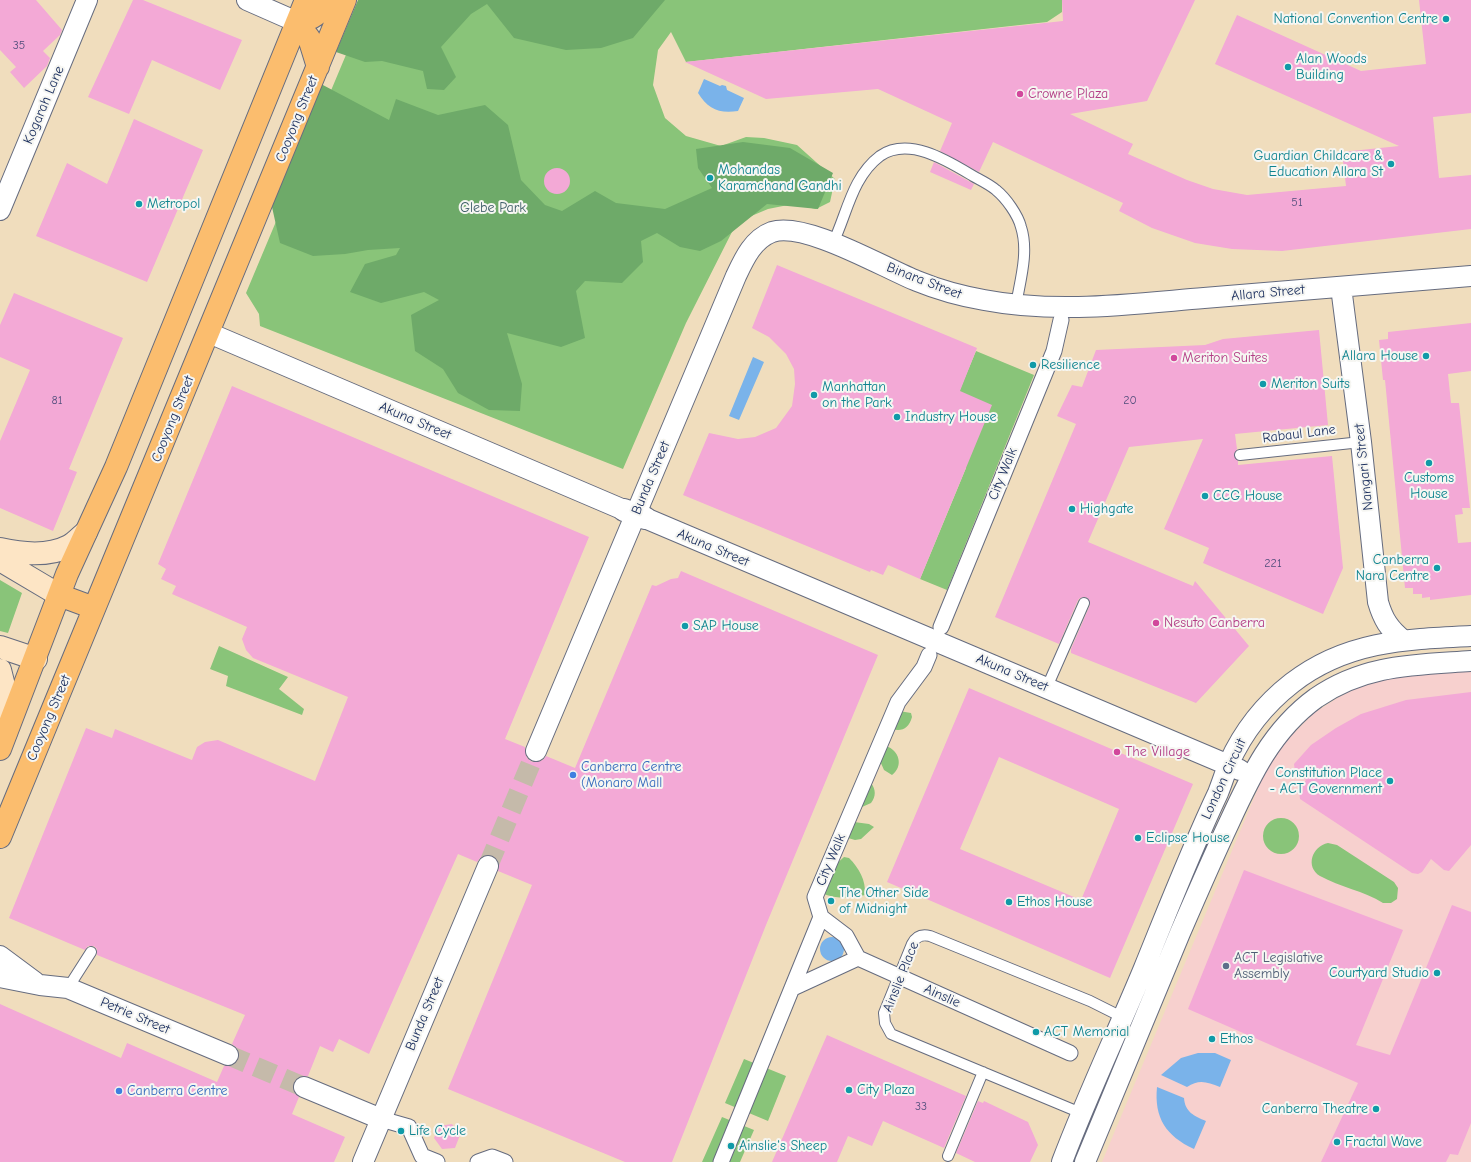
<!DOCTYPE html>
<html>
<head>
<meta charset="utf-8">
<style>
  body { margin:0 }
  canvas { display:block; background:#f0ddbd }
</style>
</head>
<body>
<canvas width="1471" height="1162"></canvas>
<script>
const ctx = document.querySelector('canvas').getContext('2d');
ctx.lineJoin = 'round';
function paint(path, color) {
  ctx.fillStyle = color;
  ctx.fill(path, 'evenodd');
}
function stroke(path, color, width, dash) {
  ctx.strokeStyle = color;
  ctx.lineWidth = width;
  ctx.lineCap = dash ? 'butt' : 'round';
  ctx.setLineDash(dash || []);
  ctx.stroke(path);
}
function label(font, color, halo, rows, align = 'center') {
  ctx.font = font + ' "Comic Neue",sans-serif';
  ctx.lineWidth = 4;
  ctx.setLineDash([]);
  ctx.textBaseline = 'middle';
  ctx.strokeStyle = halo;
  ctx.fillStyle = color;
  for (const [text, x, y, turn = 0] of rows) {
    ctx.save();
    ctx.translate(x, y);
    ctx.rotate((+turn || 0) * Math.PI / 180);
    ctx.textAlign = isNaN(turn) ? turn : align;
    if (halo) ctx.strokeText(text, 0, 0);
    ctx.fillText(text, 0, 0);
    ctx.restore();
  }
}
const built = new Path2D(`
  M1471,669V1162H1102L1264,774L1284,743L1314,713L1339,697L1357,688L1392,678Z`);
const green = new Path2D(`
  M369,0H1062V12L1047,22L686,62L671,32L658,50L653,85L665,118L686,136L721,146L746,137L764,138L797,145L835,179L830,202L816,209L793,204L768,209L737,222L686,323L623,469L260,326L259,314L246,293Z
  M976,351L1034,375L947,590L920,579L966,468L933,454Z
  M0,580L22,593L8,633L0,631Z
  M219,646L288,677L279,689L304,709L302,715L226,686L228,676L210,669Z
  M899,711L911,713L912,717C909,728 902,732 892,729Z
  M886,746C899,750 904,766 892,775L884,770L880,761Z
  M871,783C876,790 876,796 871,803L862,807L859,806Z
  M1263 836a18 18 0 1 1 36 0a18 18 0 1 1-36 0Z
  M854,822L869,824L874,827L861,839L855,840L848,838Z
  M1328,843L1337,845L1394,882L1398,888L1397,899L1391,903H1383C1364,891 1340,887 1320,876C1305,867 1312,846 1328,843Z
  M844,857L849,858C859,868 866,880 865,895C850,899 837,899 821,893L834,866Z
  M744,1059L786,1076L768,1121L725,1103Z
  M722,1117L754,1130L740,1162H702Z`);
const forest = new Path2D(`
  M358,0H665L633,38L601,48L566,50L514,38L487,4L471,14L441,47L456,77L444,90L427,89L423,71L382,61L365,62L336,52Z
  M321,84L389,120L396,99L438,115L485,105L508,125L521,180L545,205L562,211L595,191L616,203L665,209L712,188L698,168L696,149L743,142L790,148L833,173L818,209L767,204L721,241L700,251L680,247L657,233L641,241L643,262L622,283L585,281L576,291L585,338L561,347L507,333L522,384L520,411L489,410L458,393L443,369L415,351L411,315L439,300L424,292L381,303L350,292L365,264L396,255L400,248L368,250L345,254L313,256L280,243L272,207L287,159Z`);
const water = new Path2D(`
  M704,79L720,86L722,85L726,86L727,90L744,98L738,111C719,114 708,109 698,93Z
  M753,357L764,362L739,420L729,416Z
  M820 949a12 12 0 1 1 24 0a12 12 0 1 1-24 0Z
  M1198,1053H1215L1231,1060L1220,1087C1207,1082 1199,1079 1187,1087L1161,1075L1181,1058Z
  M1157,1087L1184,1098C1185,1112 1194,1116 1206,1121L1194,1149C1166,1136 1154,1118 1157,1087Z`);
const building = new Path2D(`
  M0,0H36L62,30L60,35L43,51L50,58L47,66L24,88L10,72L16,67L0,50Z
  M133,0H143L242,40L220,90L152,60L129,114L88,97Z
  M1062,0H1195L1147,101L1070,114L1133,144L1128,154L1187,180L1213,189L1247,195L1346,186L1342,152L1399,146L1215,64L1237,15L1361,71L1426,64L1419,0H1471V113L1433,117L1439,178L1471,175V229L1282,251L1232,249L1195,243L1152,228L1119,211L1123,203L993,142L979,172L940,151L952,123L878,89L766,99L685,62L1063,21Z
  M134,119L203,150L147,282L36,236L67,163L107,184Z
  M934,162L974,184L971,190L930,172Z
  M544 181a13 13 0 1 1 26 0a13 13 0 1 1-26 0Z
  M777,265L977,348L960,391L992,405L920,579L888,565L883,575L871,570L870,572L683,495L709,433L738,439L755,437L776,428L792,406L795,384L794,369L786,354L769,337L752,328Z
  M14,293L123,338L69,469L77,472L53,531L0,508V441L30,370L0,357V325Z
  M1471,323V371L1448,374L1451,403H1459L1470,508H1462L1463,514L1455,515L1458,543L1471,542V595L1430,600V597L1422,598V594H1413V588H1405L1385,380H1383L1379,340L1388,339V332Z
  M1319,330L1328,425L1235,434L1237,449L1234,455L1238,461V465L1332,456L1343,568L1323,614L1203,563L1209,548L1164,529L1203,439L1129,447L1088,542L1193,586L1195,581L1249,646L1196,703L1071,653V649L1090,605L1089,600L1086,597L1080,598L1078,600L1059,644L995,617L1076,424L1057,416L1072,385L1082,387L1096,350L1205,345L1223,339Z
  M232,386L589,537L505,739L525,747L527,758L532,762L543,760L546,756L575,768L652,585L656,586L671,579L678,578L681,571L878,655L766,925L672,1162H625L448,1089L532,885L498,871L499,864L493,856L486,855L481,857L477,862L458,854L369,1054L339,1039L333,1052L320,1046L308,1076L297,1078L293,1083V1089L299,1097L292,1114L345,1137L334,1162H0V1004L121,1058L127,1043L217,1082L224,1066H229L235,1064L239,1059L237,1048L232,1044L245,1015L97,955V949L94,946H88L85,950L9,918L86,728L112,738L115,729L192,760L197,747L205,742L218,740L315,781L348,697L253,658L246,650L242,639L247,627L172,594L176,586L161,579L166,569L158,564Z
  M969,688L1193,784L1110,978L887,882ZM999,757L1119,809L1081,900L960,849Z
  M1471,692V845L1449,871L1444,870L1431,859L1422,872L1418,874L1412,873L1300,799L1299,791L1306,780L1295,772L1294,764L1311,745L1336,728L1361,714L1406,700Z
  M1244,870L1403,930L1356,1045L1390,1055L1452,905L1471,912V1123L1458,1155L1450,1154L1446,1162H1321L1358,1083L1188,1009Z
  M827,1035L966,1096L944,1148L883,1121L872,1146L848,1136L837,1162H772Z
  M978,1101L983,1103L984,1101L1028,1122L1038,1145L1030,1162H975L956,1153Z
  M452,1124L460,1135L455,1148L442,1149L434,1138L439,1126Z`);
const minorTunnel = new Path2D(`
  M488,866L536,751
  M228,1055L304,1087`);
const service = new Path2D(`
  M833,243C847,214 852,177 880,156C909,136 948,161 973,176C980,180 989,184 996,190C1006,198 1018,215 1021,227C1029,252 1020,281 1016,305
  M1240,455L1361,442
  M1047,687L1084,603
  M68,988L91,952
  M1081,1113L891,1034L885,1023L884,1013L912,944C916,936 922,934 930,936L1090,1001L1124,1018
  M948,1156L983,1072`);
const pedestrian = new Path2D(`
  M941,627L1054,351L1061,320
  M821,917L846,936L858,958
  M793,988L858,958L1070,1053
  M381,1119L409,1127L422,1156L437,1162
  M478,1162L492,1157L505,1162
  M721,1162L821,917L815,897L898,702L924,667L929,655`);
const minor = new Path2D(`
  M247,0L297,22
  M0,210L87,0
  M1341,287L1361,442L1378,602C1383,619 1389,629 1403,640
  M209,333L624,510
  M645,518L1240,770
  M536,751L736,276C744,259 753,239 772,232C805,221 884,268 917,281C939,290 961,296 984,300C1057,314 1131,304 1204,298C1293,291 1382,283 1471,276
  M0,956L35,982
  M0,977L40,985L68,988L228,1055
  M304,1087L381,1119
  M363,1162L488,866
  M1062,1162C1087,1096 1117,1033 1144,968C1168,909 1191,850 1218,793C1222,783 1225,773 1229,763C1243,732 1265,704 1292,683C1346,641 1406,639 1471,636
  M1085,1162C1117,1086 1148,1009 1180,933C1196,896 1212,859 1229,823C1251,775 1272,730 1316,698C1365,664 1415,665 1471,661`);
const tertiary = new Path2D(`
  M624,510L645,518`);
const secondary = new Path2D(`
  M0,549C22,554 48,557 69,546C75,543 81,536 86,532
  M0,560L59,595
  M0,647L36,659
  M0,670L6,694V732`);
const primary = new Path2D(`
  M297,22L309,38L318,67
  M297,22C312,20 320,14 327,0
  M59,595L94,608
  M0,749L67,574L116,467L306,0
  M0,837L345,0`);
const markers = [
  [1446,19,4,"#0f9aa8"],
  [1288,67,4,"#0f9aa8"],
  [1020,94,4,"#d1479c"],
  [1391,164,4,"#0f9aa8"],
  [710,178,4,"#0f9aa8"],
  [139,204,4,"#0f9aa8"],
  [1426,356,4,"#0f9aa8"],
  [1174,358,4,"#d1479c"],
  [1033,365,4,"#0f9aa8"],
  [1263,384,4,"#0f9aa8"],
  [814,395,4,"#0f9aa8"],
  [897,417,4,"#0f9aa8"],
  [1429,463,4,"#0f9aa8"],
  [1205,496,4,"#0f9aa8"],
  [1072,509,4,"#0f9aa8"],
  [1437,568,4,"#0f9aa8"],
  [1156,623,4,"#d1479c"],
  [685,626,4,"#0f9aa8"],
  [1117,752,4,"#d1479c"],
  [573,775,4,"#3f7fe0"],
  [1390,781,4,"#0f9aa8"],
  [1138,838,4,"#0f9aa8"],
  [831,901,4,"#0f9aa8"],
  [1009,902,4,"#0f9aa8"],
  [1226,966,4,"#5c6f8a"],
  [1437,973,4,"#0f9aa8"],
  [1036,1032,4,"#0f9aa8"],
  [1212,1039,4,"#0f9aa8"],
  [849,1090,4,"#0f9aa8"],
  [119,1091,4,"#3f7fe0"],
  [1376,1109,4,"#0f9aa8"],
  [401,1131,4,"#0f9aa8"],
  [1337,1142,4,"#0f9aa8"],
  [731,1146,4,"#0f9aa8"]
];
const numberNames = [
  ["35",19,46],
  ["51",1297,203],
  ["81",57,401],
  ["20",1130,401],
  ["221",1273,564],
  ["33",921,1107]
];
const cultureNames = [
  ["National Convention Centre",1438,19,"right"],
  ["Alan Woods",1296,59],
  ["Building",1296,75],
  ["Guardian Childcare &",1383,156,"right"],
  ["Education Allara St",1383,172,"right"],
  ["Mohandas",718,170],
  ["Karamchand Gandhi",718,186],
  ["Metropol",147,204],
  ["Allara House",1418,356,"right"],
  ["Resilience",1041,365],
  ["Meriton Suits",1271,384],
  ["Manhattan",822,387],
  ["on the Park",822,403],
  ["Industry House",905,417],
  ["Customs",1429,478,"center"],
  ["House",1429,494,"center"],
  ["CCG House",1213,496],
  ["Highgate",1080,509],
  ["Canberra",1429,560,"right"],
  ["Nara Centre",1429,576,"right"],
  ["SAP House",693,626],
  ["Constitution Place",1382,773,"right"],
  ["- ACT Government",1382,789,"right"],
  ["Eclipse House",1146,838],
  ["The Other Side",839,893],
  ["of Midnight",839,909],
  ["Ethos House",1017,902],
  ["Courtyard Studio",1429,973,"right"],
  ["ACT Memorial",1044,1032],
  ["Ethos",1220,1039],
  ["City Plaza",857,1090],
  ["Canberra Theatre",1368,1109,"right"],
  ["Life Cycle",409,1131],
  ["Fractal Wave",1345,1142],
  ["Ainslie's Sheep",739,1146]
];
const hotelNames = [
  ["Crowne Plaza",1028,94],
  ["Meriton Suites",1182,358],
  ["Nesuto Canberra",1164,623],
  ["The Village",1125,752]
];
const streetNames = [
  ["Kogarah Lane",44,105,-67],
  ["Cooyong Street",297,119,-68],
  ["Binara Street",924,281,21],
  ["Allara Street",1268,293,-5],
  ["Cooyong Street",173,419,-68],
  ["Akuna Street",415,421,23],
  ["Rabaul Lane",1299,434,-7],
  ["Nangari Street",1364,467,-96],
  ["City Walk",1003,474,-68],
  ["Bunda Street",651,478,-67],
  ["Akuna Street",713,548,23],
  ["Akuna Street",1012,673,23],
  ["Cooyong Street",49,718,-67],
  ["London Circuit",1224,779,-65],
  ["City Walk",831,860,-67],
  ["Ainslie Place",901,977,-68],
  ["Ainslie",942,996,24],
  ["Bunda Street",425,1014,-67],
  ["Petrie Street",135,1016,23]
];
const parkNames = [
  ["Glebe Park",493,208]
];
const shopNames = [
  ["Canberra Centre",581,767],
  ["(Monaro Mall",581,783],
  ["Canberra Centre",127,1091]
];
const serviceNames = [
  ["ACT Legislative",1234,958],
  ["Assembly",1234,974]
];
paint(built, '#f7d0ce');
paint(green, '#89c479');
paint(forest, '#6eaa69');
paint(water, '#7ab3ea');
paint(building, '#f3a9d6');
stroke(minorTunnel, '#c5baaa', 20, [20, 10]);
stroke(service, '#666c7f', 12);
stroke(pedestrian, '#666c7f', 17);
stroke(minor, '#666c7f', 22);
stroke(tertiary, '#666c7f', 24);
stroke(secondary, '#666c7f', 24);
stroke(primary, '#666c7f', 24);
stroke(service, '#fff', 10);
stroke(pedestrian, '#fff', 15);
stroke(minor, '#fff', 20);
stroke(tertiary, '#fff', 22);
stroke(secondary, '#fde5c5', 22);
stroke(primary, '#fbbd6e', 22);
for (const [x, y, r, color] of markers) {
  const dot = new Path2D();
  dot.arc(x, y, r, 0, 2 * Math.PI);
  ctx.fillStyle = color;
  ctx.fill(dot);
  stroke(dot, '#f6f6f2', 1.5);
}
label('12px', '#514e7c', null, numberNames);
label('14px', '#0d838f', '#f6f6f2', cultureNames, 'left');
label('14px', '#b23c85', '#f6f6f2', hotelNames, 'left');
label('14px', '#1b2f5e', '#f6f6f2', streetNames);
label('14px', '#3c5c66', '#f6f6f2', parkNames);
label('14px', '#366cbe', '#f6f6f2', shopNames, 'left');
label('14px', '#4e5e75', '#f6f6f2', serviceNames, 'left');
</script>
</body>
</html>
